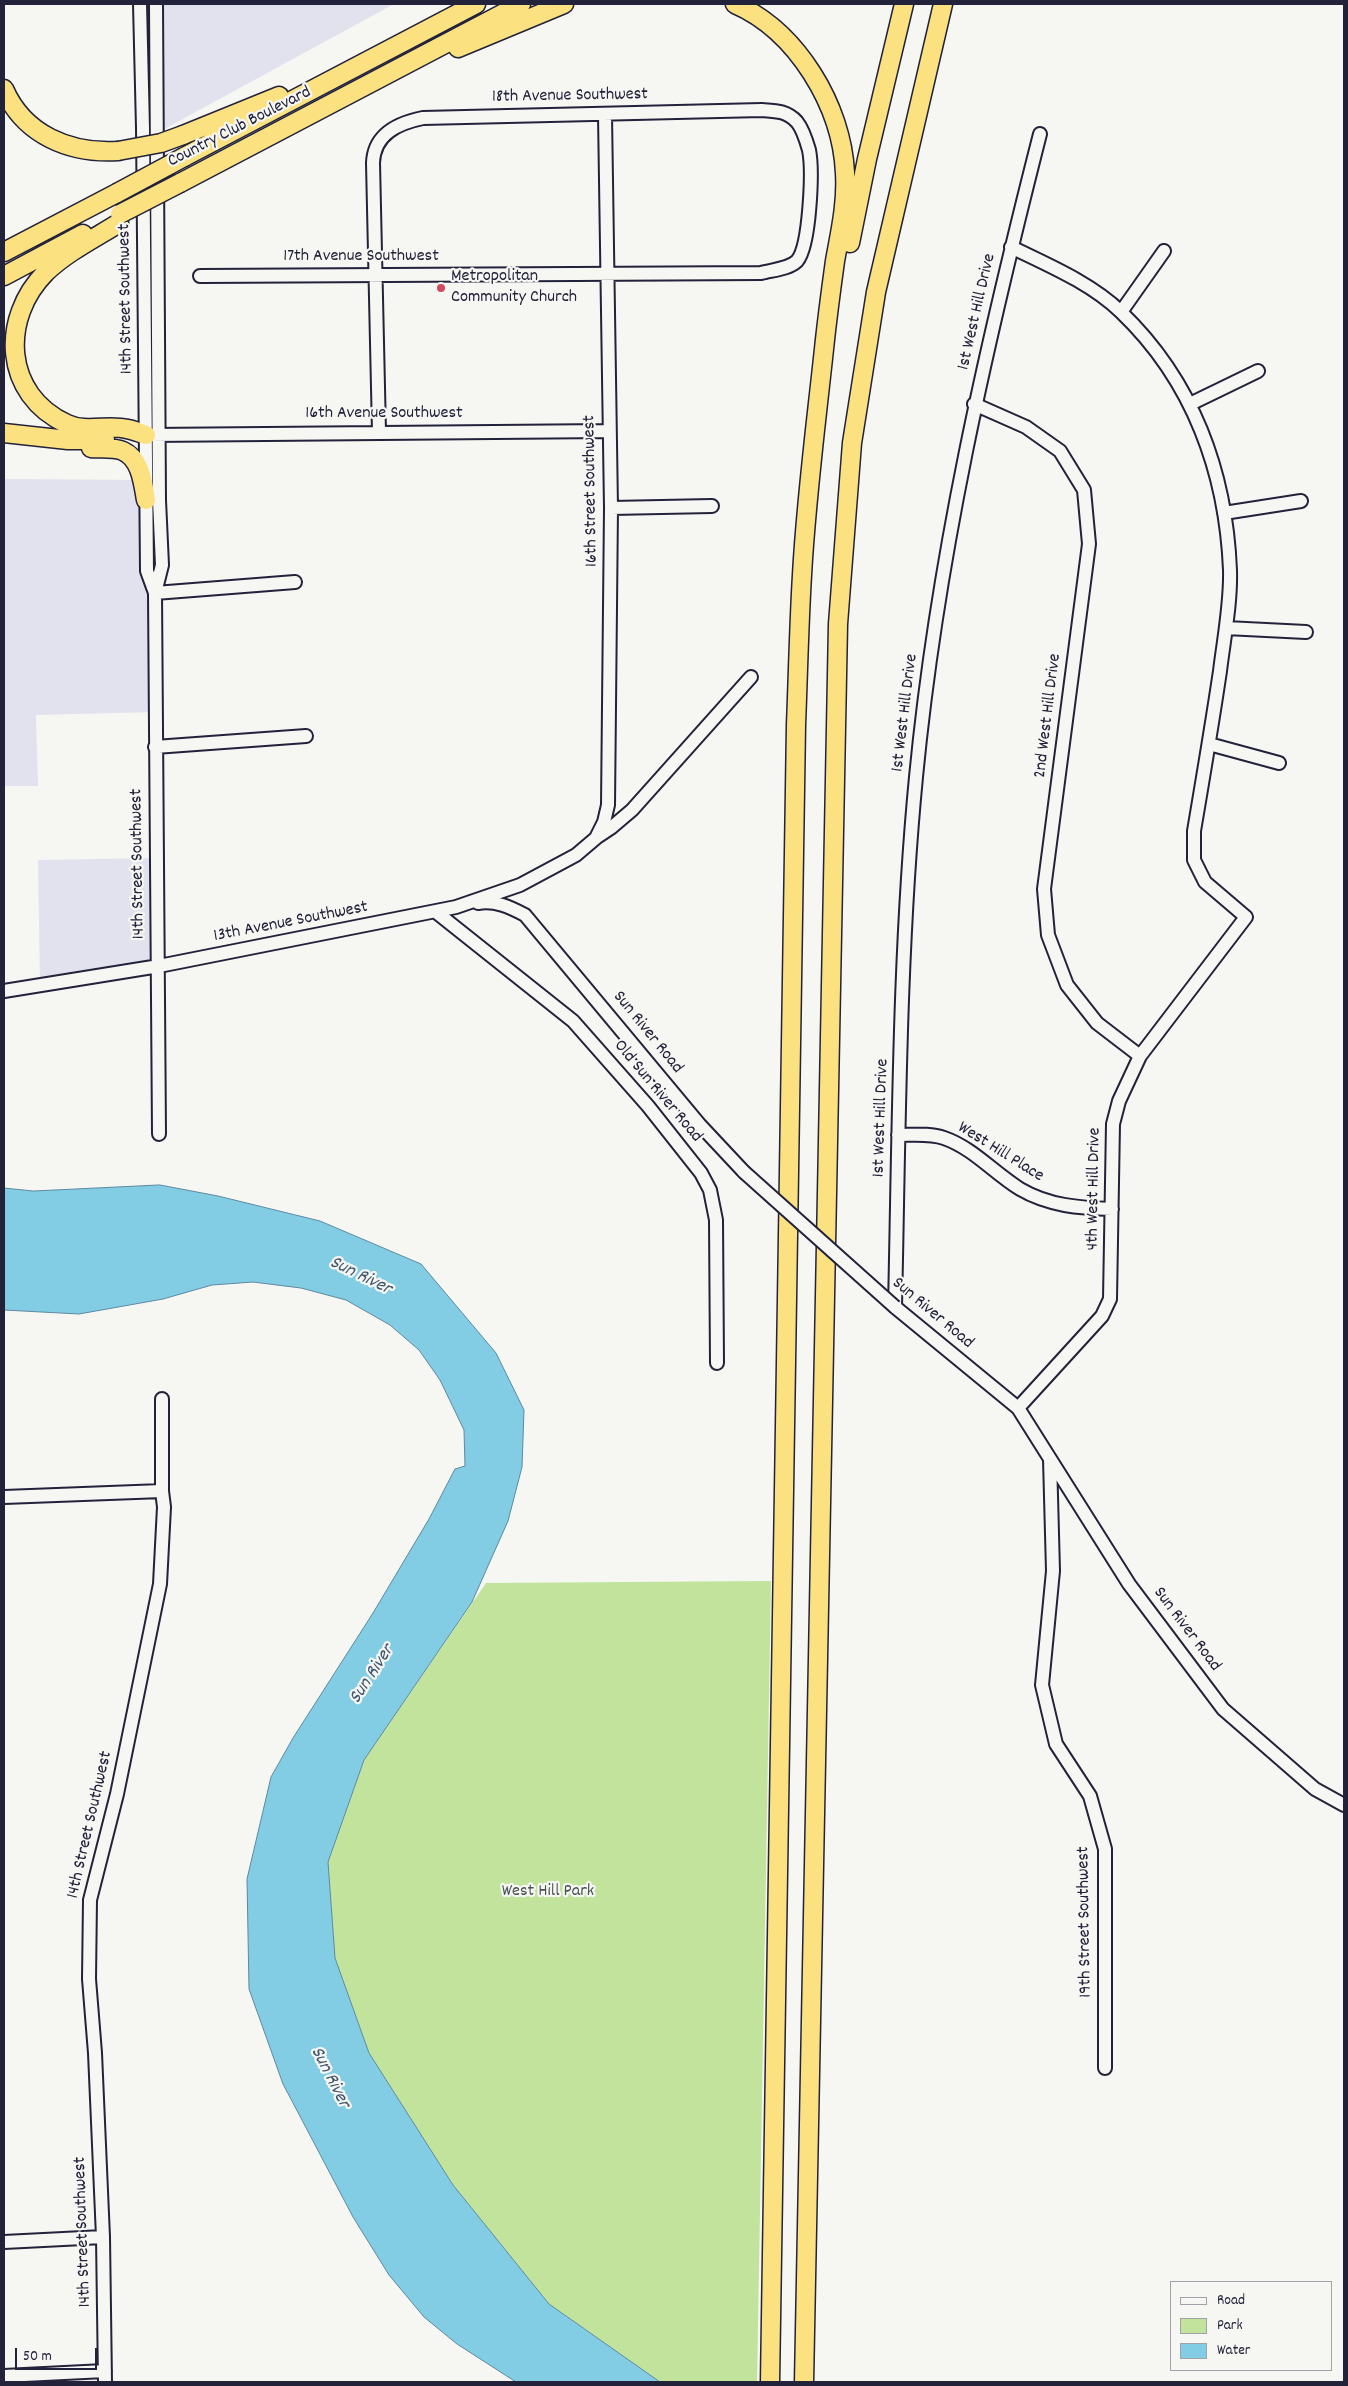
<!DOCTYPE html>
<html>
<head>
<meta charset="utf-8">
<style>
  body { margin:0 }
  #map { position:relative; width:1348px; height:2386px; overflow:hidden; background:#f6f6f2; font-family:Dekko,sans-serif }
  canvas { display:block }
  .frame { position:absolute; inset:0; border:5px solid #22223b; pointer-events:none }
  .legend { position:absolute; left:1170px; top:2281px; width:162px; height:90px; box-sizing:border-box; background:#f6f6f2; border:1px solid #a1a1a9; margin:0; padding:6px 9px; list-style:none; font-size:15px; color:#22223b }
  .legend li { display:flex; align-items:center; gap:10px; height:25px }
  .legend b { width:25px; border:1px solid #a1a1a9 }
  .scale { position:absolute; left:15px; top:2348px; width:82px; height:22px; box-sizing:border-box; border:2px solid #22223b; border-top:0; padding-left:6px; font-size:15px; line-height:18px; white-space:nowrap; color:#22223b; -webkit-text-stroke:4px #f6f6f2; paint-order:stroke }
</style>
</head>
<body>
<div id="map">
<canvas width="1348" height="2386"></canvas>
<div class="frame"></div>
<ul class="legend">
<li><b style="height:6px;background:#f6f6f2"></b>Road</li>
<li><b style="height:14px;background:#c1e39c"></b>Park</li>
<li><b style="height:14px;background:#82cde3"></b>Water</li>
</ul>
<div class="scale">50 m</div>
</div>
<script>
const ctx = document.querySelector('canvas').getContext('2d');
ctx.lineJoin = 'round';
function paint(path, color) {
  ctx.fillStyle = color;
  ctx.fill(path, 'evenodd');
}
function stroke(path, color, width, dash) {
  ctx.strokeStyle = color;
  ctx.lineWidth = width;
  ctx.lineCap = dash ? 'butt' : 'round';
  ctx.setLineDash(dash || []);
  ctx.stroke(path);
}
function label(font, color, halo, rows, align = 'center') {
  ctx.font = font + ' Dekko,sans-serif';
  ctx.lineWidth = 4.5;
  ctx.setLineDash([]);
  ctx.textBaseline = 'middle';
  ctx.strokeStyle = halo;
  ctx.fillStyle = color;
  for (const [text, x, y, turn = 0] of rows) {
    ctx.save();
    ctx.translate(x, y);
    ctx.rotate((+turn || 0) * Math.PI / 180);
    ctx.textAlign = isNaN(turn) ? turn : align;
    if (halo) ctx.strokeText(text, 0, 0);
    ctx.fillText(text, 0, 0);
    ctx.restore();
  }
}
const built = new Path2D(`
  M156,4H394L157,133Z
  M4,479L143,480L155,593V712L36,715L38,786H4Z
  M157,858L159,966L40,985L38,860Z`);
const green = new Path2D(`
  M771,1581L757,2382H660L549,2304L453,2185L369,2053L335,1958L328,1862L364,1760L486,1583Z`);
const water = new Path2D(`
  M160,1185L218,1196L320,1221L421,1264L496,1353L524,1410L522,1467L508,1521L472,1602L364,1760L328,1862L335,1958L369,2053L453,2185L549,2304L660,2382H516L457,2344L424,2317L389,2275L353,2217L283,2084L249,1989L247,1879L271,1777L293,1738L373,1613L429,1519L455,1469L465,1466L464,1430L440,1380L419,1350L390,1325L346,1300L301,1288L253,1282L212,1285L163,1299L79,1314L4,1310V1188L33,1191Z`);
const minor = new Path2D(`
  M140,4L143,128L147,571L155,593
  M156,4L159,500L162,565L155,593L159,1134
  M1040,134C986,346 937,559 916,777C899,953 899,1130 895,1307L1018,1408L1129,1584L1223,1709L1315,1789L1344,1805
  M1011,247C1048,265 1091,283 1121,312C1193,381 1226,472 1230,570C1231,603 1224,638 1220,671C1212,725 1203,778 1194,831V860L1205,882L1246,917L1140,1056L1119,1101L1113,1124L1110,1299L1102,1316L1018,1408
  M200,276C387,276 574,275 761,273C772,270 789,269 797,261C810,246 813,170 809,150C807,143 802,128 797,122C787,111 777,111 762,110L423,118C398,123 374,134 373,163L379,432
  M1121,312L1164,251
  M974,404L1026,427L1060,451L1084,490L1089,544L1044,889L1048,935L1067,985L1097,1023L1140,1056
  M1190,404L1258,371
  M151,435L609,431
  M611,508L712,506
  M1224,513L1301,501
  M155,593L295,582
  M1226,628L1306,632
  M1209,744L1279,763
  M155,747L306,736
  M597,837L612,827L632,810L751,677
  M478,903C495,900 510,907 525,915L700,1125L744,1172
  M436,912L573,1021L648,1106L701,1173L710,1190L716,1220L717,1363
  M4,991L159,966L456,907L520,885L576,855L596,838L604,822L608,805L611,508L605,115
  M898,1135C913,1135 930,1133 944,1138C973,1148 994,1173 1020,1189C1049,1206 1080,1208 1112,1209
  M1050,1459L1053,1571L1042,1685L1056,1744L1090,1796L1105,1849V2068
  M4,1497L162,1491
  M4,2242L103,2237
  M4,2376L105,2371
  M105,2382L103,2237L95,2053L89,1979L90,1900L117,1794L160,1584L164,1507L162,1491V1399`);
const highway = new Path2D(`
  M735,4C797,31 842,106 845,173C847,203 840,233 835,261C831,290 827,320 824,349C816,424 806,500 802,575C799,625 798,675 796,725L770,2382
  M458,48L564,4
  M4,89C24,135 70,154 118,151
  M183,135L279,96
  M184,157L476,4
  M180,183L521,4
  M119,223C95,238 67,252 46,272C0,318 3,395 67,424C86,433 108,424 127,429C134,430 140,433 146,435
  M850,243L867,159L904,4
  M4,252L117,193
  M4,276L83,234
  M4,433L68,440H105
  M91,448C100,449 114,447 123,451C141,459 143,483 146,500
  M804,2382L838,624L852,443L876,292L943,4`);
const minorBridge = new Path2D(`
  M744,1172L895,1307`);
const highwayBridge = new Path2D(`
  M118,151L161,143L183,135
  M117,193L184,157
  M120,214L180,183`);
const markers = [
  [441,288,5,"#d1495b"]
];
const streetNames = [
  ["18th Avenue Southwest",570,97,-1],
  ["Country Club Boulevard",240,128,-27],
  ["17th Avenue Southwest",361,258],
  ["14th Street Southwest",127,299,-91],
  ["1st West Hill Drive",978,312,-77],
  ["16th Avenue Southwest",384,415],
  ["16th Street Southwest",592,491,-91],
  ["1st West Hill Drive",906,713,-83],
  ["2nd West Hill Drive",1049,716,-83],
  ["14th Street Southwest",139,864,-91],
  ["13th Avenue Southwest",291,923,-11],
  ["Sun River Road",647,1033,51],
  ["Old Sun River Road",657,1092,50],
  ["1st West Hill Drive",882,1118,-88],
  ["West Hill Place",1000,1153,32],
  ["4th West Hill Drive",1095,1189,-89],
  ["Sun River Road",932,1314,40],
  ["Sun River Road",1186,1630,53],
  ["14th Street Southwest",91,1825,-77],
  ["19th Street Southwest",1086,1922,-91],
  ["14th Street Southwest",84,2232,-92]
];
const poiNames = [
  ["Metropolitan",451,278],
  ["Community Church",451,299]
];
const parkNames = [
  ["West Hill Park",548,1893]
];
const waterNames = [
  ["Sun River",360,1277,26],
  ["Sun River",373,1675,-57],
  ["Sun River",329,2078,63]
];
paint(built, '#e2e2ee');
paint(green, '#c1e39c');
paint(water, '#82cde3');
stroke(water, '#5c89a0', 1);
stroke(minor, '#22223b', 16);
stroke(highway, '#22223b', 21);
stroke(minor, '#f6f6f2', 12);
stroke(highway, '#fbe180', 18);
stroke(minorBridge, '#22223b', 16, []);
stroke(highwayBridge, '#22223b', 21, []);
stroke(minorBridge, '#f6f6f2', 12);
stroke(highwayBridge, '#fbe180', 18);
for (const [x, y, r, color] of markers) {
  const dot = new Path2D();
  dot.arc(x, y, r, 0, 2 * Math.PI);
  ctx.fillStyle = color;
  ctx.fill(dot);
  stroke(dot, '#f6f6f2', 2);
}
label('18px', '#22223b', '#f6f6f2', streetNames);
label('18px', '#22223b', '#f6f6f2', poiNames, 'left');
label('18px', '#4a5253', '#f6f6f2', parkNames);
label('italic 19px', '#3f556d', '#f6f6f2', waterNames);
</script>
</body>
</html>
